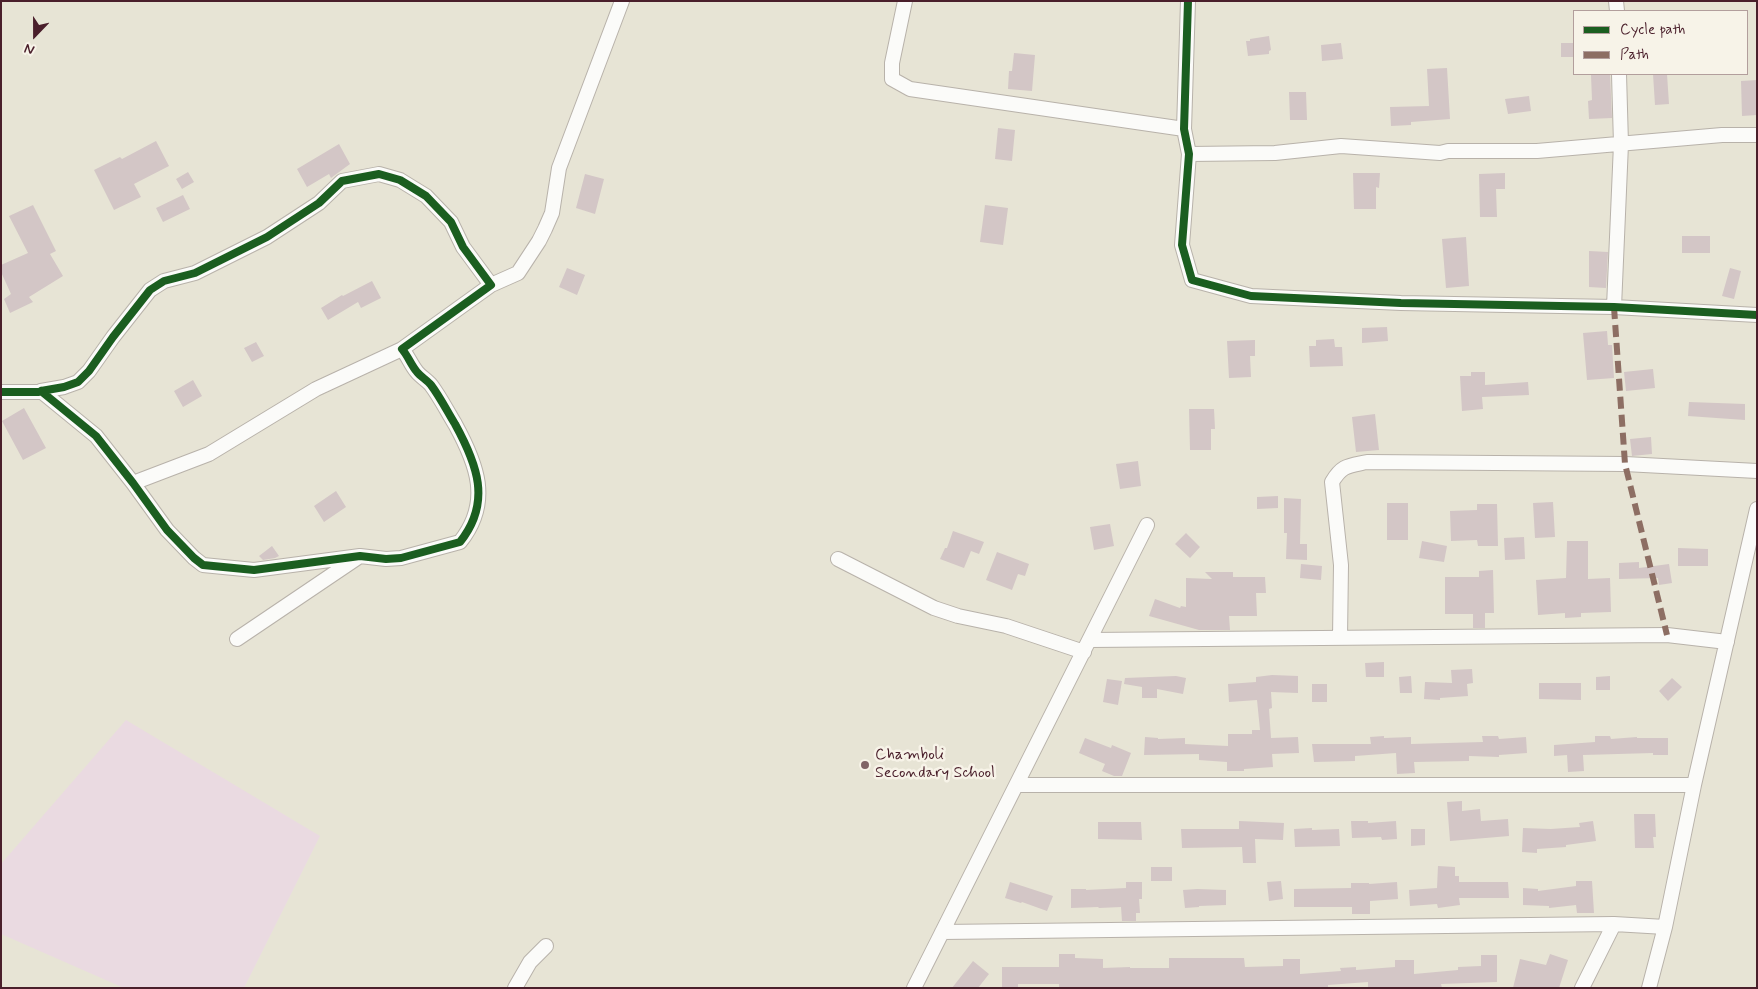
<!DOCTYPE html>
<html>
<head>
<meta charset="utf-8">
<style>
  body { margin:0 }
  #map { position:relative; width:1758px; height:989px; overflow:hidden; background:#e7e4d5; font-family:Mynerve,sans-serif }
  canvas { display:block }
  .frame { position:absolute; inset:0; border:2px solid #4a1f2b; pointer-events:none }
  .legend { position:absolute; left:1573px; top:10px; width:175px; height:65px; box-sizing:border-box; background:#f7f3e8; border:1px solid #b29e9c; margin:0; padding:6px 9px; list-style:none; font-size:15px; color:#4a1f2b }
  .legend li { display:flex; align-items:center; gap:10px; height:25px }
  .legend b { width:25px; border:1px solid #b29e9c }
  .north { position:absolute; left:10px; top:10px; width:50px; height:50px; -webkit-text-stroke:4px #f7f3e8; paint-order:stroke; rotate:202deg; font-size:14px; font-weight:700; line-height:20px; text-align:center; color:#4a1f2b }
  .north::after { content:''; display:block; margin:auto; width:18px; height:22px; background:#4a1f2b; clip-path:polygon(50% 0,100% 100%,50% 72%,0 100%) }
</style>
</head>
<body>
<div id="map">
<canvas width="1758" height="989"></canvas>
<div class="frame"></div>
<ul class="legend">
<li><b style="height:6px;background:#1b5e20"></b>Cycle path</li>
<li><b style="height:6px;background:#8d6e63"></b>Path</li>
</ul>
<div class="north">N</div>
</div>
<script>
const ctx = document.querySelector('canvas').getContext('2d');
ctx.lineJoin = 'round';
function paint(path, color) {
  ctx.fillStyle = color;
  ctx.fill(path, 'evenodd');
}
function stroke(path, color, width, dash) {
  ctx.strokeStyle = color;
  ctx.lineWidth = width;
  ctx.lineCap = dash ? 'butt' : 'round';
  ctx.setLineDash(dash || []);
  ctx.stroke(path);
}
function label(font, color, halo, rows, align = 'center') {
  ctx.font = font + ' Mynerve,sans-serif';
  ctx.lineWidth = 5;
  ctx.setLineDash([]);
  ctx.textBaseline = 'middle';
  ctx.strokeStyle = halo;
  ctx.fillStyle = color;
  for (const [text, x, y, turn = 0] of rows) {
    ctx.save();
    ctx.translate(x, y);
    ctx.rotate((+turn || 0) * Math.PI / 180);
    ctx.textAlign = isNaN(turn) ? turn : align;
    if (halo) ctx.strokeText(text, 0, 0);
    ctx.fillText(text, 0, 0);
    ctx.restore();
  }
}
const built = new Path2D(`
  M126,720L320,836L244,988H124L1,934V864Z`);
const building = new Path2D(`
  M1269,36L1271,50L1269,51V54L1248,56L1246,41H1250V39Z
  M1341,43L1343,59L1322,61L1321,45Z
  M1561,43H1574V57H1561Z
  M1014,53L1035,55L1032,91L1008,89L1009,71H1012Z
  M1447,68L1450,119L1411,122V125L1391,126L1390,107L1429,106L1427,69Z
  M1610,74L1612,118L1589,119L1588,101L1592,100L1591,75Z
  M1653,74H1667L1669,104L1655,105Z
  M1757,80V115L1742,116L1741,81Z
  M1289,92H1306L1307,120H1290Z
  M1529,96L1531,111L1508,114L1505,99Z
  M998,128L1015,130L1012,161L995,159Z
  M156,141L169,166L134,184L141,197L114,210L94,170L120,157L122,159Z
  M339,144L350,164L331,178L329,174L307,187L297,169Z
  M188,172L194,182L182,189L176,179Z
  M1353,173H1380L1379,188L1376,187V209H1354Z
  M1505,173V189H1496L1497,217H1480L1479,174Z
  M585,174L604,179L595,214L576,208Z
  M183,195L190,209L163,222L156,208Z
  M33,205L56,251L50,254L63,276L29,297L33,302L10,313L4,299L11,294L1,272V265L28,253L9,216Z
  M985,205L1008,208L1003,245L980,242Z
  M1682,236H1710V253H1682Z
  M1466,237L1469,286L1446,288L1442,239Z
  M1589,251L1608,252L1606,288L1589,287Z
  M567,268L585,275L577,295L559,287Z
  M1730,268L1741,271L1734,299L1722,296Z
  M372,281L381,298L361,308L358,302L328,320L321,308L342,295L343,296Z
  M1387,327L1388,341L1362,343V328Z
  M1607,331L1608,345H1612L1614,378L1587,380L1583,333Z
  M1334,339L1335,347H1342L1343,366L1310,367L1309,346H1316V340Z
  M1255,340V356H1250L1251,377L1229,378L1227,341Z
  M256,342L264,356L252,362L244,348Z
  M1653,369L1655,388L1626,391L1624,372Z
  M1471,372H1485V385L1528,382L1529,395L1482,397L1483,409L1462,411L1460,376H1471Z
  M193,380L202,396L183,407L174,391Z
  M1689,402L1745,404V420L1688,416Z
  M24,408L46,448L23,460L2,421Z
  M1189,409H1214L1215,429H1211V450H1190Z
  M1375,414L1379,450L1356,452L1352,417Z
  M1651,437L1652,454L1632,456L1630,439Z
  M1138,461L1141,486L1120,489L1116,464Z
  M336,491L346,507L324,522L314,506Z
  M1278,496V508L1257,509V497Z
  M1284,498L1301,499L1300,544H1307V560L1286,559L1287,533H1284Z
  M1553,502L1555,537L1535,538L1533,503Z
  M1387,503H1408V540H1387Z
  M1477,504H1497L1498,546H1478L1477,540L1451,541L1450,511L1477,510Z
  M1110,524L1114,546L1094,550L1090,527Z
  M953,531L984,542L979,554L971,551L964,568L940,559L945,548H947Z
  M1186,533L1200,547L1190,558L1175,544Z
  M1524,537L1525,559L1505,560L1504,538Z
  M1422,541L1447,546L1444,562L1419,558Z
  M1567,541H1588V579L1610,578L1611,612L1581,613V617L1565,618V613L1538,615L1536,580L1566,578Z
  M272,546L279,556L275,558L263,560L259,556Z
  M1678,548L1708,549V566H1678Z
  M997,552L1029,564L1025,576L1018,574L1012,590L986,580Z
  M1639,562V568L1669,564L1672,583L1659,585L1658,578L1619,579V563Z
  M1301,564L1322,566L1321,580L1300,578Z
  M1493,570L1494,613H1485V628H1473V614H1445V577H1479V571Z
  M1205,572H1233V577H1265L1266,593H1256L1257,616H1229L1230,630H1199L1149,616L1155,599L1180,608L1181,606L1186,607V578L1212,579Z
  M1384,662V677H1366L1365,663Z
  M1472,669L1473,683L1467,684L1468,696L1440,698V700L1424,699L1425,682L1452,683L1451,670Z
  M1272,675L1298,676V693L1271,692L1272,708L1269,709L1271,738L1298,737L1299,753L1272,754L1273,767L1244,769V771H1227V762L1199,760V754L1144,755L1145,737L1158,738V739L1185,738V744L1228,746V734H1252V730H1260L1257,700L1229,702L1228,684L1256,682V677Z
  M1176,676L1186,678L1183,694L1157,689V698H1142V687L1124,684L1125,678Z
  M1411,676L1412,693H1400L1399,677Z
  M1610,676V690H1596V677Z
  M1672,678L1682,687L1668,701L1659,691Z
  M1107,679L1122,681L1118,705L1103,702Z
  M1539,683H1581V700L1539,699Z
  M1312,684H1327V702H1312Z
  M1384,736V738L1411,737V744L1483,742L1482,736H1498L1499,739L1526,737L1527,753L1499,755V757L1469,756V761L1414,762L1415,773L1397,774L1396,753L1355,756V761L1314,762L1312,744H1371L1370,737Z
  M1595,736H1610L1611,739L1637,737V738H1668V755H1653V753L1583,755L1584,771L1568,772L1567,755L1554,756V745L1595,742Z
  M1085,738L1111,748L1112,745L1131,753L1122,776H1114L1102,771L1105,764L1079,753Z
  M1462,801V811L1480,809L1481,821L1508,819L1509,836L1450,841L1447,802Z
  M1634,814H1655L1656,837H1653L1654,848H1635Z
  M1239,821L1284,823L1283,840L1255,839L1256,863H1243L1242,847L1182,848L1181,829H1239Z
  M1351,821H1368V823L1396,821L1397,839L1382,840L1381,837L1352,838Z
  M1593,821L1596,841L1566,845V847L1537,849V853L1522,852L1523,828L1551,829L1580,827L1579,823Z
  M1098,822H1141L1142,840L1098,839Z
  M1312,828V830L1339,829L1340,846L1295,847L1294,829Z
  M1411,829H1425V845L1411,846Z
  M1438,866L1455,867V876H1459V882H1508L1509,898H1459L1460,905L1438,908L1437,904L1410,906L1409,890L1437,888Z
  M1151,867H1172V881H1151Z
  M1281,881L1283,899L1269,901L1267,882Z
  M1576,881H1592L1594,913H1577L1576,905L1549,908V906L1523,905V888L1538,889V891L1576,886Z
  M1010,882L1053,896L1047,911L1022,902L1021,903L1005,898Z
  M1126,882H1142V899H1139L1140,913H1136V921H1122L1121,907L1099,908L1098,907L1071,908V889H1086V890L1126,888Z
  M1397,882L1398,899L1370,901V914H1352V907H1294V889L1351,888V883H1369V884Z
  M1197,889L1226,890V905L1199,906V907L1185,908L1183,890Z
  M1059,954H1075V958L1103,959V968L1130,967V968H1169V958H1244L1245,967L1283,966V959H1300V974L1341,971L1340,968L1356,967V970L1395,967V960H1414V974L1458,970V967L1481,966V955H1497V982L1441,984L1442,988H1368V982L1328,985V988H1059V984H1018V988H1002V967H1059Z
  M1550,954L1568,960L1559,988H1513L1520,959L1546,965Z
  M973,961L989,974L978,988H952Z`);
const minor = new Path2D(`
  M905,1L892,63V79L910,89L1184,129
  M1188,1L1184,129L1189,154L1182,245L1192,280L1251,296L1401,303L1614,307L1757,315
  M1616,1L1617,11
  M1189,154L1275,153L1341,146L1440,153L1448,151H1537L1722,135H1757
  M491,285L518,273L539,241L545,229L552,213L559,168L622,1
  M1614,307L1621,144L1619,74
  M1,392H39L41,391L64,387L78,382L89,371L113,337L150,290L164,281L195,273L267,237L319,203L342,181L379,174L400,180L426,196L451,222L463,247L491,285L402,349C408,356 411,365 417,372C421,377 427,380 431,385C440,397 447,411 455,424C477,464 492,502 460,542L401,558L386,559L360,556L254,570L203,565L194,558L167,530L133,483L96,436L41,391
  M133,483L209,454L316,389L402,349
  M838,559L934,608L958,616L1006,626L1084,652
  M1340,638L1341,565L1332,482C1342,465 1348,466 1367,462L1625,464L1757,471
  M237,639L357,558
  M1090,640L1667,635L1727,642
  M1017,785H1694
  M942,932L1614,924L1665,927
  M515,988L530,962L546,946
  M914,988L1147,525
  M1582,988L1614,924
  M1649,988L1665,927L1694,785L1757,509`);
const quiet = new Path2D(`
  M1614,307L1625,464L1667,635`);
const cycleway = new Path2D(`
  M1188,1L1184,129L1189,154L1182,245L1192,280L1251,296L1401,303L1614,307L1757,315
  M1,392H39L41,391L64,387L78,382L89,371L113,337L150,290L164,281L195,273L267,237L319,203L342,181L379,174L400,180L426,196L451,222L463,247L491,285L402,349C408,356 411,365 417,372C421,377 427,380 431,385C440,397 447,411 455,424C477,464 492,502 460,542L401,558L386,559L360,556L254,570L203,565L194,558L167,530L133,483L96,436L41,391`);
const markers = [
  [865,765,5,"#816466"]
];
const poiNames = [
  ["Chamboli",875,756],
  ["Secondary School",875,774]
];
paint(built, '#eadae1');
paint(building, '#d3c6c6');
stroke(minor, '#b8b2aa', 16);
stroke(minor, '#fbfbf9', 14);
stroke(quiet, '#8d6e63', 6, [12, 6]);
stroke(cycleway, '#1b5e20', 8);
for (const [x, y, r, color] of markers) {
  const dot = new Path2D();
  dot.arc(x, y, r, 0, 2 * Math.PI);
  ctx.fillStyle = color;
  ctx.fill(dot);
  stroke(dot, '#f7f3e8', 2);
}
label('16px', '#4a1f2b', '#f7f3e8', poiNames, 'left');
</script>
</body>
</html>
